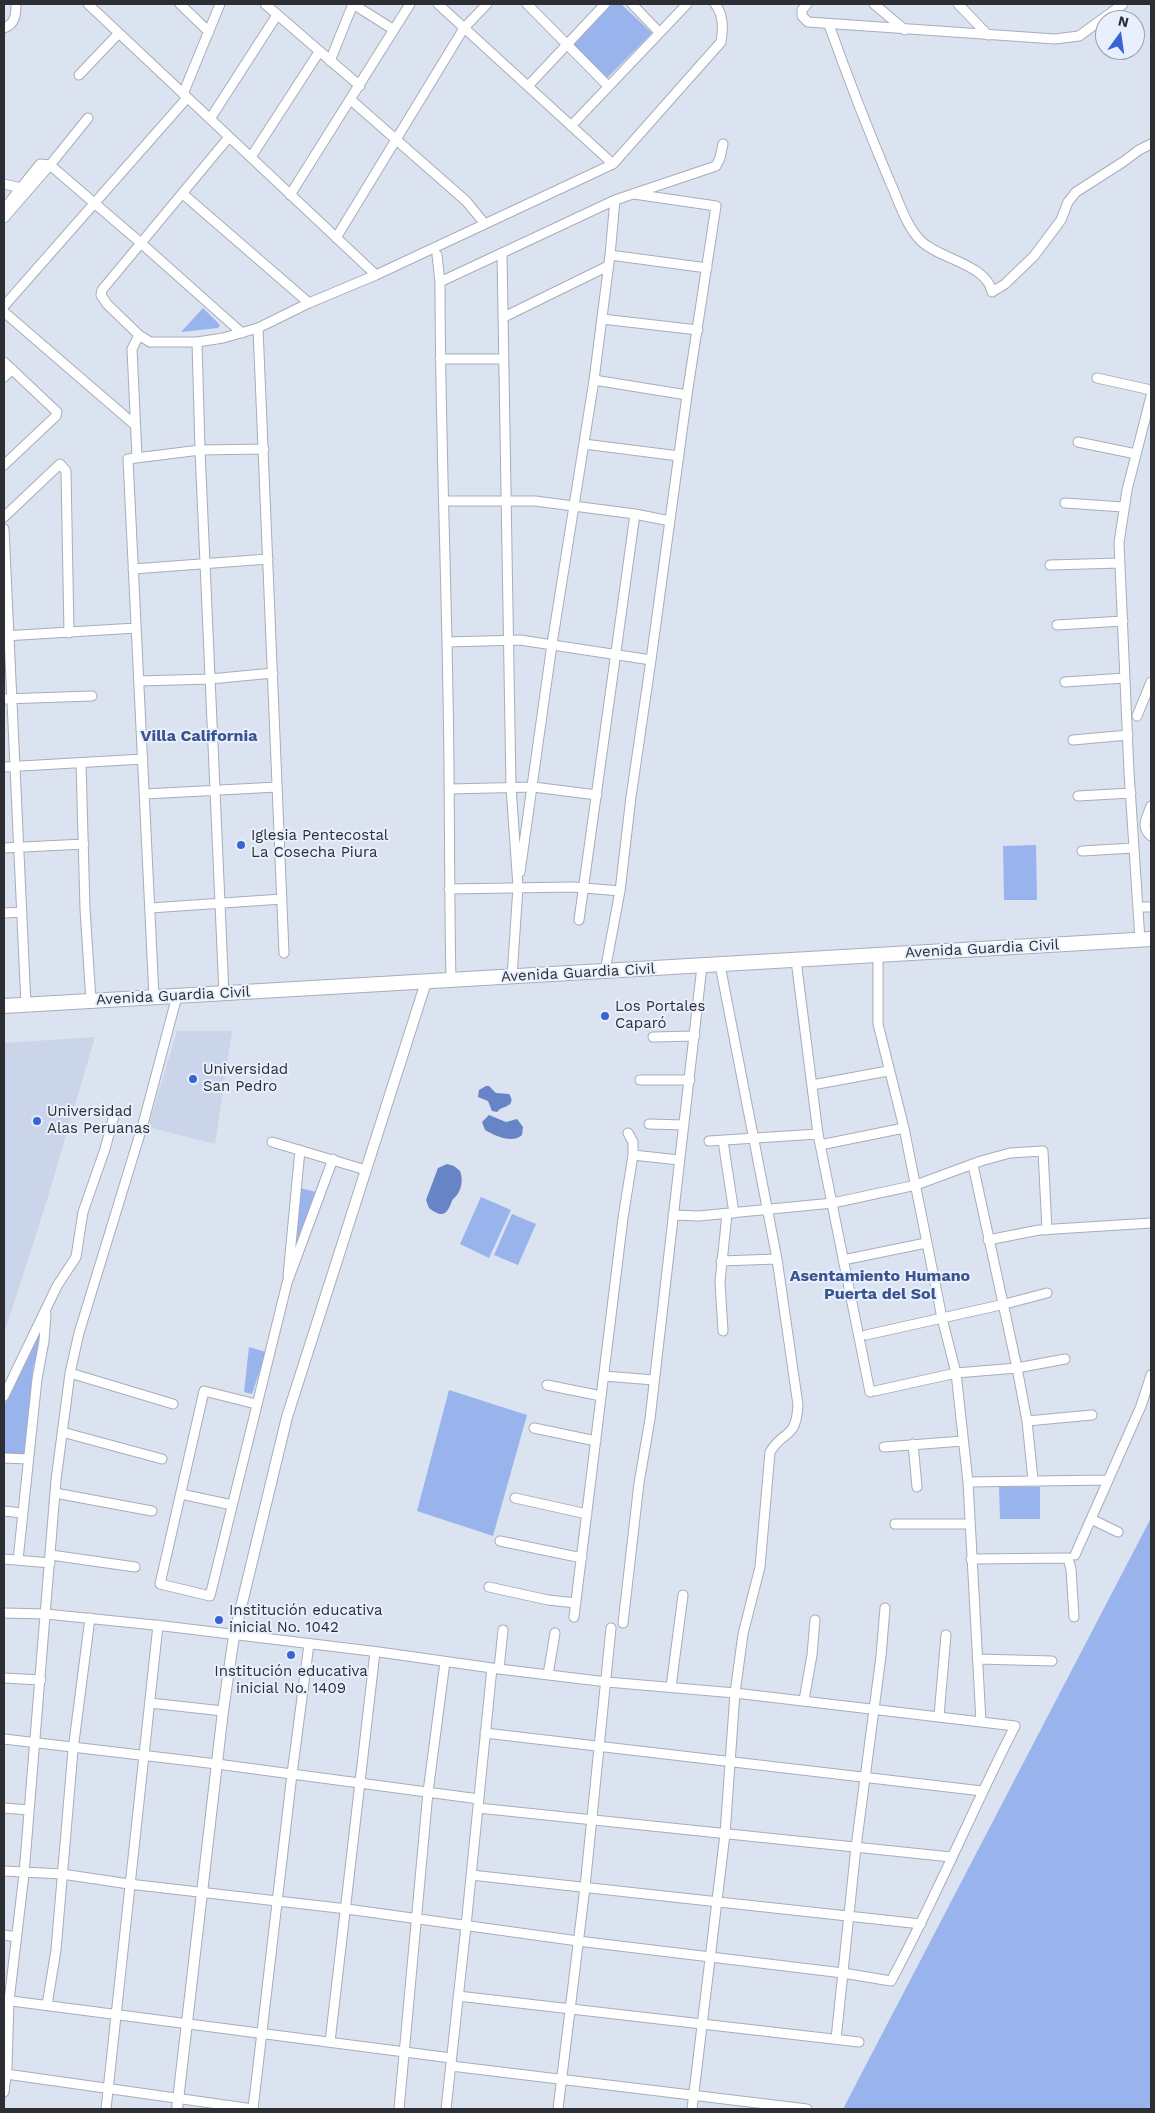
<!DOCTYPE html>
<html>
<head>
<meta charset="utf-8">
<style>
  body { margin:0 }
  #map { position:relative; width:1155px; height:2113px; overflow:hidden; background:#dbe2f0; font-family:"Work Sans",sans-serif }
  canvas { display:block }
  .frame { position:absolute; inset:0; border:5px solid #2c2e33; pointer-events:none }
  .north { position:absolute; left:1095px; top:10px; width:50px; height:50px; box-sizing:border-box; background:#e8effd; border:1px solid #9da2ac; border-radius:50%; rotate:14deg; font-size:14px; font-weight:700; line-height:20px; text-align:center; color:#2c2e33 }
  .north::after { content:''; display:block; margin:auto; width:18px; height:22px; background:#3a64d4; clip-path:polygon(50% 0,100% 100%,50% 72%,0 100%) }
</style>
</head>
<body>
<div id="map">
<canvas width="1155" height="2113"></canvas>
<div class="frame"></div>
<div class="north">N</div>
</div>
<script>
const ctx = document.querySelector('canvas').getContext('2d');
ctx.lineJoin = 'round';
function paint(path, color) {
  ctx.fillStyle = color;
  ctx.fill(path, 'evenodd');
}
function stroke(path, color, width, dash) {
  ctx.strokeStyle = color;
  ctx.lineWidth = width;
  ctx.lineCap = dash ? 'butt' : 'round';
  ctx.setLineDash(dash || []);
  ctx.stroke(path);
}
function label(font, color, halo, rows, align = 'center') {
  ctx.font = font + ' "Work Sans",sans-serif';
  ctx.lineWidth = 4;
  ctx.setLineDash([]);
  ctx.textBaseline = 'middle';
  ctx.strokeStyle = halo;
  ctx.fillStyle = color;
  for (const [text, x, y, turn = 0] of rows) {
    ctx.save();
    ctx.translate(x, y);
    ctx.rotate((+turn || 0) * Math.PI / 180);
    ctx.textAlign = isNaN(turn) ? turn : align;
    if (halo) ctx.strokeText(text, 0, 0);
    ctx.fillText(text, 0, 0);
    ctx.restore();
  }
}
const built = new Path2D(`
  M177,1031H232L215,1144L148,1127Z
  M95,1037L47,1200L4,1334V1043Z`);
const green = new Path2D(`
  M612,4H621L652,33L606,79L571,45Z
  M203,308L220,325L218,328L181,332Z
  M1036,845L1037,900H1004L1003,846Z
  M300,1188L316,1192L291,1262Z
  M481,1197L511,1210L489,1258L460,1244Z
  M512,1214L536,1224L518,1265L494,1255Z
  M39,1332L42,1333L33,1368L25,1456L4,1455V1406Z
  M249,1347L266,1352L252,1394L244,1392Z
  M449,1390L527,1415L493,1536L417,1511Z
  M999,1487H1040V1519H1000Z
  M1151,1518V2109H843Z`);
const water = new Path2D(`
  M486,1086H489L496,1093L509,1094C516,1104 507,1106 500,1109L497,1112L492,1111L488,1101L478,1097L479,1090Z
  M489,1115L506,1122L517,1119L523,1127L522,1135C513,1144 495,1136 485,1130L482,1122Z
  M447,1164L454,1166L460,1171C463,1178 462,1188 457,1195C455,1198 453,1198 452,1201C447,1214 443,1219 429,1208L426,1200L438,1168Z`);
const minor = new Path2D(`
  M88,4L376,275
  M180,4L209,32
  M265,4L360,86
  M353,4L394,30
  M438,4L613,164
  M527,4L608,86
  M632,4L659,32
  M807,4L802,10V16L808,22L1055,39L1079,36L1123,4
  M874,4L905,30
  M958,4L988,35
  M829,25C848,78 868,130 890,182C899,201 905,224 920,240C938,259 987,264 992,292L1005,284L1034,256L1061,220L1068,202L1076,192L1123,162L1139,150L1151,144
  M4,28C15,24 16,15 16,4
  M330,61L353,4
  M79,75L119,33
  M528,86L605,4
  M183,94L220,4
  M351,100L466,201L485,224
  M210,119L277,15
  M571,126L687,4
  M229,137L102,290L101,295L107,304L139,335L150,342H197L223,338L258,328L309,303L376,275L613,164L721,42C723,29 724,15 715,4
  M251,157L319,52
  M4,184L21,188
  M183,194L309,303
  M290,195L410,4
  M4,209L40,164L50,165L142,244L242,333
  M4,218L50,165L88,118
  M336,238L464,28L487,4
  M502,254L511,787L518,887L512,977
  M437,255L440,282C440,420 446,559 448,697C450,792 449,886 451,980
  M610,255L707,268
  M440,282L615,200L716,166L720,158L723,144
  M4,306L187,98
  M4,312L135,425
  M504,317L608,266
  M602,319L698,330
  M258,328L284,953
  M197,342L200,450L224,994
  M440,359H503
  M4,362L57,412L56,416L4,465
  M4,377L12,369
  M1097,378L1151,390
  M594,380L687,395
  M1078,442L1136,454
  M584,444L679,456
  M137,457L132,349L139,335
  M445,501H535L635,514L670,521
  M1065,503L1123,507
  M4,517L60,464L66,471L69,633
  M4,529L26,1005
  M1050,565L1120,563
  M133,569L268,559
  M1057,625L1123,621
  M4,636L136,628
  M447,642L520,640L651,660
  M139,681L210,679L273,673
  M1065,682L1125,678
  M4,699L92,696
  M1137,716L1151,682
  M1073,740L1128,735
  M81,763L85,909L91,1001
  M4,767L143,759
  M450,789L533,787L597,795
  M145,794L277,787
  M1078,796L1131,793
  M1151,806C1147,817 1140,827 1151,836
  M4,848L84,844
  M1082,851L1133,848
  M520,872L552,644L594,380L610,255L615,200
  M449,889L573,887L620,891
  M1139,907H1151
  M150,908L282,899
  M4,913L22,912
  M579,920L635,514
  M1140,940L1129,772L1119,543L1127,490L1151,396
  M878,954V1024L904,1128L942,1318L956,1373L968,1482L981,1722
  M796,960L818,1134L870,1392
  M605,971L620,891L631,797L651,660L687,395L716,206L634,194
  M154,997L128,459L200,450L264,449
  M653,1037L695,1036
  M640,1080H690
  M812,1085L888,1071
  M649,1124L684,1125
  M628,1133L633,1142V1155L679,1160
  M709,1141L818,1134
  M723,1141L734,1213
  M272,1142L366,1170
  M820,1145L904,1128
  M973,1165L1017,1368L1027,1421L1033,1480
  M673,1215L699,1216L833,1203L916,1185L981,1161L1010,1153L1043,1151L1047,1230
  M988,1240L1039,1230L1151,1223
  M843,1260L926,1243
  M721,1261L777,1259
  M288,1276L300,1150
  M723,1331L720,1282L727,1214
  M866,1335L1005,1304L1047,1293
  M70,1373L173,1404
  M604,1376L654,1380
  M547,1385L601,1396
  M875,1391L956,1373L1017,1368L1065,1359
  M4,1396L57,1286L76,1257L83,1212L105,1149L115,1112
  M256,1404L204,1391L160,1584L210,1596L287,1283L333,1159
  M1027,1421L1092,1415
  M534,1428L596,1441
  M62,1432L162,1459
  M913,1444L917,1487
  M884,1447L963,1441
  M4,1458L28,1459
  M968,1482L1107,1480
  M55,1493L152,1511
  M181,1494L232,1505
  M515,1498L587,1514
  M4,1511L22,1513
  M1091,1519L1118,1532
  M895,1524H970
  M500,1541L582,1558
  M51,1555L135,1567
  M1075,1555L1141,1406L1151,1375
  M4,1559L50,1563
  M971,1559L1068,1558L1071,1569L1074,1617
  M18,1560L37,1379L44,1341L46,1314
  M489,1587L548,1600L576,1603
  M4,1613L46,1614L164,1626L379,1652L499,1669L607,1682L735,1693L1015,1726C972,1810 936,1898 891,1981L843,1973L578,1941L347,1909L129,1884L62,1874L4,1871
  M574,1617L623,1218L633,1155
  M623,1623L639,1483L650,1419L702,966
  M978,1659L1052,1661
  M499,1669L503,1630
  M548,1675L555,1633
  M4,1678L41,1680
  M671,1687L683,1595
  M804,1700L812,1655L815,1620
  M150,1703L223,1711
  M939,1716L946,1635
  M485,1733L982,1791
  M4,1739L217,1764L479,1799
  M4,1808L29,1810
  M478,1808L951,1857
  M471,1875L921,1924
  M4,1935L16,1937
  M458,1996L859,2042
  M4,2000L451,2058
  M47,2005L56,1950L73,1750L90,1618
  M836,2039L856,1847L881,1656L885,1608
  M330,2042L375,1652
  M451,2066L807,2109
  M6,2074L253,2109
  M4,2092L7,2067L9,2001L24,1874L56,1480L70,1373L79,1333L143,1124L177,996
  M106,2109L158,1625
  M253,2109L292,1774L309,1644
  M399,2109L428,1792L445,1662
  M446,2109L466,1926L492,1668
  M558,2109L585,1887L611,1628
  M692,2109L725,1834L735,1693L743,1634L760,1567L770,1452C784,1429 796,1440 798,1405L777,1259L720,965`);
const tertiary = new Path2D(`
  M177,2109L223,1711L234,1636L287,1417L426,982`);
const trunk = new Path2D(`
  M4,1006L1151,939`);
const markers = [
  [241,845,5,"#3a64d4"],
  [605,1016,5,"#3a64d4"],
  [193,1079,5,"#3a64d4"],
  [37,1121,5,"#3a64d4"],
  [219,1620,5,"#3a64d4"],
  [291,1655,5,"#3a64d4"]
];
const poiNames = [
  ["Iglesia Pentecostal",251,836],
  ["La Cosecha Piura",251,853],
  ["Los Portales",615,1007],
  ["Caparó",615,1024],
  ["Universidad",203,1070],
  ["San Pedro",203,1087],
  ["Universidad",47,1112],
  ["Alas Peruanas",47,1129],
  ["Institución educativa",229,1611],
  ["inicial No. 1042",229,1628],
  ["Institución educativa",291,1672,"center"],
  ["inicial No. 1409",291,1689,"center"]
];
const streetNames = [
  ["Avenida Guardia Civil",982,949,-3],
  ["Avenida Guardia Civil",578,973,-3],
  ["Avenida Guardia Civil",173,996,-3]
];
const neighbourhoodNames = [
  ["Villa California",199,736],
  ["Asentamiento Humano",880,1276],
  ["Puerta del Sol",880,1294]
];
paint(built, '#cbd5ea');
paint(green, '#99b3ed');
paint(water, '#6784c6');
stroke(minor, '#a7adba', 11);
stroke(tertiary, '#a7adba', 12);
stroke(trunk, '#a7adba', 16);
stroke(minor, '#fff', 9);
stroke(tertiary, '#fff', 10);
stroke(trunk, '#fff', 14);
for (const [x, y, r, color] of markers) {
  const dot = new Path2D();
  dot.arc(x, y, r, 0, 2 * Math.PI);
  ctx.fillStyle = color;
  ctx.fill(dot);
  stroke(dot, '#e8effd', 2);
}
label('15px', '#2c2e33', '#e8effd', poiNames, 'left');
label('15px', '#2c2e33', '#e8effd', streetNames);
label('bold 16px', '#3b538e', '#e8effd', neighbourhoodNames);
</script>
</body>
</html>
